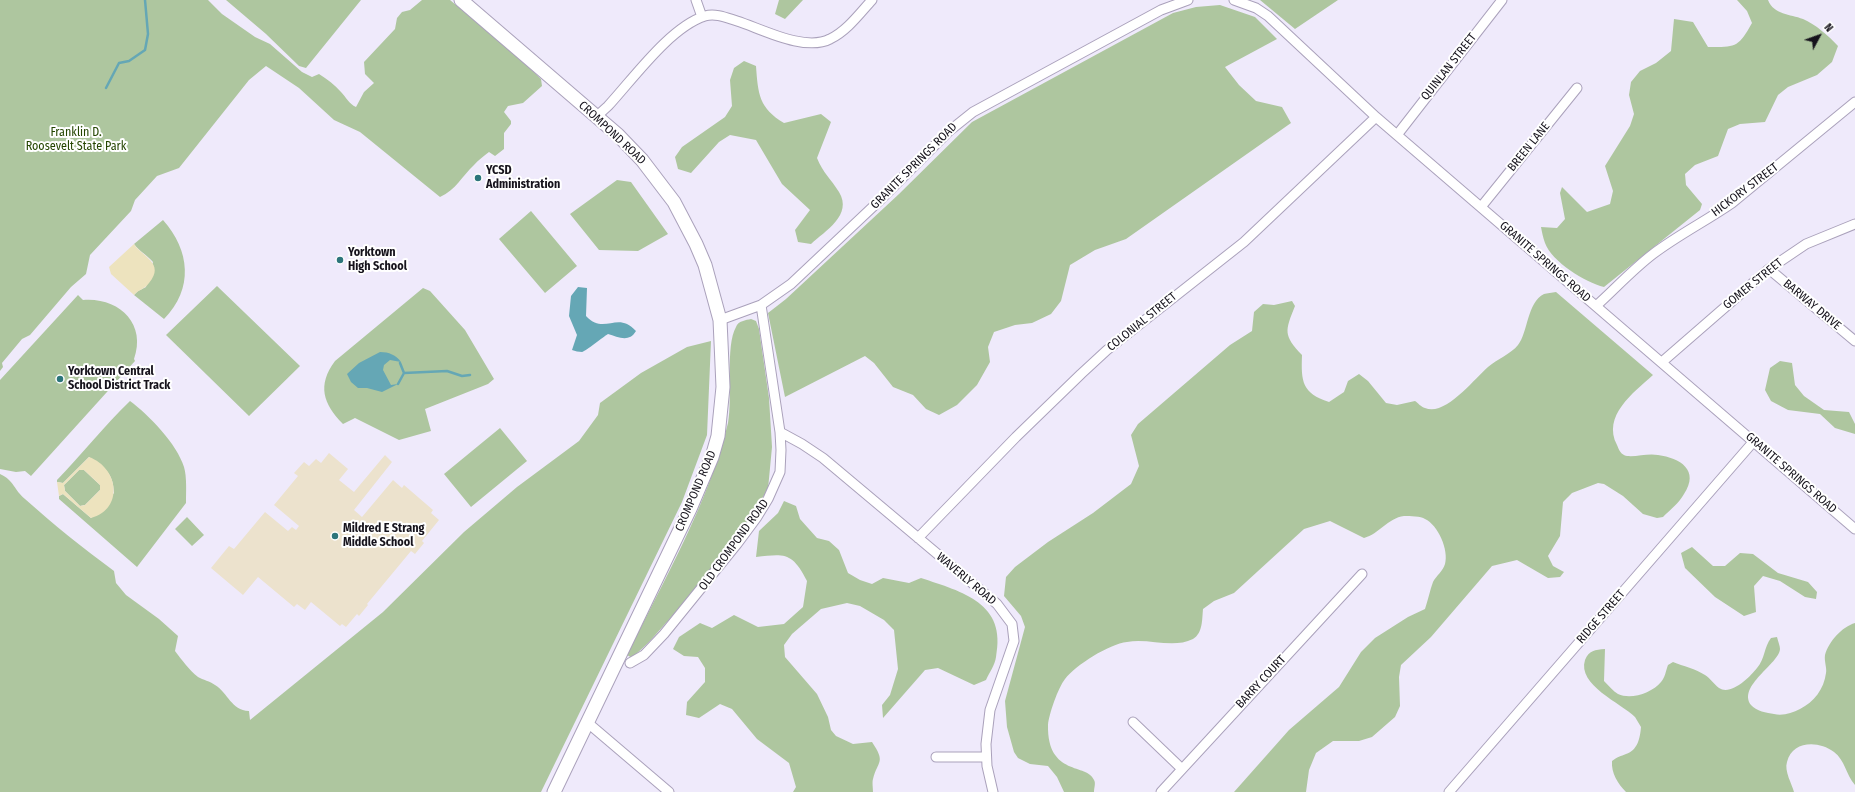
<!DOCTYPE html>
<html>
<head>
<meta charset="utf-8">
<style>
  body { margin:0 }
  #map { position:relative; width:1855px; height:792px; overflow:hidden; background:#efeafb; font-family:"Fira Sans Condensed",sans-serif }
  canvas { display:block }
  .north { position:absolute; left:1799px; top:16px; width:40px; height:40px; -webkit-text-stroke:3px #fff; paint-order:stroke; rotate:49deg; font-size:11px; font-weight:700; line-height:16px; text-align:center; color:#16131c }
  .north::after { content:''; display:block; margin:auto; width:14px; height:18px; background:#16131c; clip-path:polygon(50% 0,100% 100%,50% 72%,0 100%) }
</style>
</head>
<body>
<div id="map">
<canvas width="1855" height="792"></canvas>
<div class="north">N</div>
</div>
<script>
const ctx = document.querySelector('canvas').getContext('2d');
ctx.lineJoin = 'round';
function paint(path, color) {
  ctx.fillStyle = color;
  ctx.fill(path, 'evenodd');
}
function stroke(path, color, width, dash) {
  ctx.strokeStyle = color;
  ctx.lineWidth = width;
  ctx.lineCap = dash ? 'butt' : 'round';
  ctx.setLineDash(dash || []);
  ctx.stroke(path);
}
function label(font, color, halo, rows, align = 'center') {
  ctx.font = font + ' "Fira Sans Condensed",sans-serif';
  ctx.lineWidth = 4;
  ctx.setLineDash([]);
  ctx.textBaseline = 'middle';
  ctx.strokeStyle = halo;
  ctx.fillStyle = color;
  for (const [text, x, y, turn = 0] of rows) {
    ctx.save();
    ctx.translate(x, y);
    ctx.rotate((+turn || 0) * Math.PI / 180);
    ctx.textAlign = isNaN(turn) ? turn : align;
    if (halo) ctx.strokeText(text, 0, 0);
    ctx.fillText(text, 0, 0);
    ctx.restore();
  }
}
const education = new Path2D(`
  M329,453L348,469L339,480L354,492L385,455L392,462L354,510L362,517L393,480L402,488L404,485L433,510L431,513L439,520L422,541L424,543L415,554L411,551L367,604L368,605L359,616L357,614L346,627L342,624L340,626L311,602L305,610L297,604L294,607L258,577L243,595L211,568L229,546L234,549L265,512L288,531L292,527L296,530L299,526L274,505L298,476L294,473L304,462L309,466L316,459L321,463Z`);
const green = new Path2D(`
  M0,0H208L222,14L255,37L270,44L302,72L312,77L319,74C327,79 335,85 341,92C346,97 349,104 356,107L364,92L374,83L365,74L364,62L395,29L397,18L402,12L410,10L422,0H450L512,51L541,79L542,86L523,103L508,106L504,112L511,121V124L504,133V149L495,156L489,152C484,156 478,160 474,165C462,176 456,190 440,197L360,132L334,120L299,88L266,66L249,80L179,168L157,176L135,200L131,211L90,255L86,274L71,287L30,335L22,339L2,363L3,367L0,371Z
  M226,0H361L306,68L299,66L266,34Z
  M779,0H803L785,19L775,14Z
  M1260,0H1338L1295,29Z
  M1737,0H1768C1774,15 1790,14 1803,19C1815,24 1829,36 1838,46L1832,62L1817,75L1788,87L1778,95L1765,122L1740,124L1728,129L1718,156L1695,165L1685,174L1686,185L1702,204L1700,210L1604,287C1585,282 1552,262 1545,243C1543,238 1542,232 1541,227L1557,228L1565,219L1560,193L1562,187L1587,212L1610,204L1613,191L1605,166L1630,126L1634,114L1629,95L1631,82L1640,71L1656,63L1671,51L1674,19L1693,22L1708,47C1736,47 1738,48 1752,23L1747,11Z
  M1220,5L1255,17L1277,39L1225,67L1239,85L1256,101L1282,107L1291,123L1126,239L1095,250L1070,265L1061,301L1051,314L1032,323L1015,325L994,332L988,347L990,362L977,385L957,405L939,415L926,409L913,395L893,387L874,363L865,356L785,397L768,313L786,299L899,194L972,122L1173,13L1196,7Z
  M744,61L756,66C758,94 759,108 784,123L821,114L831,122L817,158C823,173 831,179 839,192C853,215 825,231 811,244L798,242L795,230L810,210L782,184L756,140L730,135L719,142L691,173L678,169L675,157L682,147L725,117L732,106L730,80L734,68Z
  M617,180L631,182L668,234L638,251L599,250L570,214Z
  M531,211L577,266L545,293L499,239Z
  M163,220C190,250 194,289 164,319L134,295L138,291L146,287L153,262C147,255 139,251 134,244Z
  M217,286L300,366L249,416L166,335Z
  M423,288L430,291L465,330L494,379L488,384L425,409L431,431L399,440L355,418L343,424C323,404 317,385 335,361Z
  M1556,292L1653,375C1633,393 1602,416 1617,445C1619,450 1621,455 1627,456C1637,457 1648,453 1658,455C1680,458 1700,470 1684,494C1679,503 1670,510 1663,517L1657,518L1643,514L1623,496L1604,484L1598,483L1572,493L1563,502L1560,536L1548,556L1553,566L1564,572L1560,577L1548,578L1517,560L1492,566L1431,637L1401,665L1399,677L1400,706L1395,717L1372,737L1359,741H1333L1316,753L1309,770L1306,792H1234L1289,730L1339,687L1361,652L1375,638L1408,617L1425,609C1428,600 1430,590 1433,582C1436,576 1443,571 1445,564C1449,550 1438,525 1425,519C1421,516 1410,516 1404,516C1388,518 1379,534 1364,538L1330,521L1304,529L1234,593L1214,601L1203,609C1202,619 1203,633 1193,639C1173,649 1149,638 1127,642C1109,644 1076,665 1065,679C1058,688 1049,714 1048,725C1047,777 1088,763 1094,780C1096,783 1094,788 1094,792H1064L1057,777L1048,766L1030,764L1018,758L1014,752L1007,727L1005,701L1025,627L1021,616L1004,596L1006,577L1015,567L1048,542L1093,513L1131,484L1139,466L1131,435L1138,424L1230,345L1252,331L1254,312L1263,304L1274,305L1292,301L1295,306C1285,331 1283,335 1302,355C1301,382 1302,393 1329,402L1344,392L1348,381L1359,374L1368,381L1386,403L1397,405L1415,401C1418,403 1421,407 1425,408C1445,417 1474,379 1488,367C1497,359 1511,354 1518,345C1528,333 1527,302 1544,294C1547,293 1552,293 1556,292Z
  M78,295L83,300C118,297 147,323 134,359L135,361L31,476L25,471L16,472L0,469V380Z
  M751,319L756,321L759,329L769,398L772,447L768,489L745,526L699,586L649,642L632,658L627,655C663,582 709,502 728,423C733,397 725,346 736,327C738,321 746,320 751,319Z
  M711,341L707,435L682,502L541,792H0V474C14,480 14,490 25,499C54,525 83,548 114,571L116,583L126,595L159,619L178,636L175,651C182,660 189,670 198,677C203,680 210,681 215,685C228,693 231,710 249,711L250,720L383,612L464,532L517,487L579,441L598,415L600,403L641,373L687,347Z
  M1780,361L1792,363L1795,385L1804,396L1824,410L1849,412L1855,424V434L1835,428L1820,414L1788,410L1771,401L1765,390L1770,368Z
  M130,401C149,415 177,444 184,467C187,477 186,492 186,503L137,567L59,499V496L63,494L91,518L114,493C113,472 105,469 89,457L63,483L57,482V480C82,454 104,426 130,401Z
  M500,428L527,461L471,507L444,474Z
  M79,470H84L100,485V490L85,505L80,506L65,491L64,485Z
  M784,501L796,506L800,519L817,538L829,541L839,550L848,573L860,580L872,584L883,578L909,583L921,578C963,592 1007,603 996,657C995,665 989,673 986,680L974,685L938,668L925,670L883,718L882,705L890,695L898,669L894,630L884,620L860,606L847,603L821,609L792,634L784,645L785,657L817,694L828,717L831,730L836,736L853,744L872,742C886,763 878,760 873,779C872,782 873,788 873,792H793L796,787L789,763L757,739L732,709L720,704L699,718L686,715L687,702L705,682V668L698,657L684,656L673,649L679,637L700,623L712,628L734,615L758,627L784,624L803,607L807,581C792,552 785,554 756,557L759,531L778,513Z
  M187,517L204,535L192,546L175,529Z
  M1692,547L1713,566H1725L1740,553L1753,554L1778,573L1808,582L1817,592L1816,599L1805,597L1780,581L1763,576L1754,586L1756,612L1744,616L1715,597L1685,568L1681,553Z
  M1855,623V785C1846,775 1845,760 1834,752C1818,740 1792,741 1787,762C1784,771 1792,784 1794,792H1626C1618,784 1611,773 1612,761C1617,757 1621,756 1626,754C1638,750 1640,738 1641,727C1639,724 1637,720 1635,717C1621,703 1577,685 1585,660C1589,650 1595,650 1605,649L1604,681C1609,686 1613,691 1618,694C1631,700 1652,693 1661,682C1665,678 1666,670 1668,665L1673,662C1683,666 1696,669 1705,675C1710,678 1714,684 1719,688C1731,696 1750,677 1757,668C1765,659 1764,647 1771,638L1777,637C1778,641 1780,646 1780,649C1779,664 1737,686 1751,705C1756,711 1767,713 1774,714C1783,716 1792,713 1800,709C1814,702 1824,689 1826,673C1827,668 1824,661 1825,655C1829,641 1842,627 1855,623Z`);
const sand = new Path2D(`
  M134,244C141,256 166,263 149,283C145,289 138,290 134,295L111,274L109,267Z
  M89,457C119,468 124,509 91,518L63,494L59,496L57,482L63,483ZM79,470H84L100,485V490L85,505L80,506L65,491L64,485Z`);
const water = new Path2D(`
  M578,287L587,288L586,316C605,336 617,310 636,331C629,343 618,337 608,334C603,337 586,351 582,352C579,352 575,351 572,350L577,335L569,316L571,296Z
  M380,352C389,352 396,355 401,362L390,360L384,365L383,370L391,385L398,384L382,392L367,388H358L351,382L347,374L359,363Z`);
const stream = new Path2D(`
  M106,88L119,63L129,61L145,50L148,34L145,0
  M404,373L447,371L462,376L470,375
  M398,384L404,373L400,363`);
const minor = new Path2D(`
  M696,0L702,17
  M1234,0L1256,8L1268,16L1376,117L1855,529
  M597,116L608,106C633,79 670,27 705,16C716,13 727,18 737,21C762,29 805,52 830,39C847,31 860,13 872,0
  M1397,135L1502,0
  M1481,207L1577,88
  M1769,269L1855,341
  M1596,306C1615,289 1632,270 1653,254C1678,235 1706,221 1732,203L1855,102
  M720,320L761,305L791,284L878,202L948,132L973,112L1161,10L1188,0
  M1662,362L1769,269L1806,244L1855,224
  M780,432L802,444L823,458L997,604L1012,624L1014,641L990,710L986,744L987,766L993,792
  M918,538L1016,437L1081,374L1107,350L1244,242L1376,117
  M630,663L644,655L664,634L737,544L757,517L768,499L780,472L781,450L780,432L761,305
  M1133,722L1182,769
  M588,723L669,792
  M936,757H986
  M1161,792L1362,574
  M1449,792L1754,441`);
const highway = new Path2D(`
  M461,0L618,135L642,160L674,202L696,244L705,265L720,320L723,387L718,436L712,457L690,509L554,792`);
const markers = [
  [478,178,4,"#2c757b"],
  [340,260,4,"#2c757b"],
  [60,379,4,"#2c757b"],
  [335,536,4,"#2c757b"]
];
const streetNames = [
  ["QUINLAN STREET",1449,67,-52],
  ["CROMPOND ROAD",612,133,43],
  ["BREEN LANE",1529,147,-51],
  ["GRANITE SPRINGS ROAD",914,166,-45],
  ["HICKORY STREET",1745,190,-37],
  ["GRANITE SPRINGS ROAD",1545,262,41],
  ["GOMER STREET",1753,284,-39],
  ["BARWAY DRIVE",1812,305,40],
  ["COLONIAL STREET",1142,322,-39],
  ["GRANITE SPRINGS ROAD",1791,473,41],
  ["CROMPOND ROAD",696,491,-67],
  ["OLD CROMPOND ROAD",734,545,-54],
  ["WAVERLY ROAD",966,579,40],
  ["RIDGE STREET",1601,617,-49],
  ["BARRY COURT",1261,682,-47]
];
const parkNames = [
  ["Franklin D.",76,133],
  ["Roosevelt State Park",76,147]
];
const poiNames = [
  ["YCSD",486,171],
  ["Administration",486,185],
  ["Yorktown",348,253],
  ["High School",348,267],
  ["Yorktown Central",68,372],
  ["School District Track",68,386],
  ["Mildred E Strang",343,529],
  ["Middle School",343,543]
];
paint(education, '#ece2cd');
paint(green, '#aec69f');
paint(sand, '#ede3be');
paint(water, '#65a7b5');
stroke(stream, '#65a7b5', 2.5);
stroke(minor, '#aaa1bb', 11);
stroke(highway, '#aaa1bb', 15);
stroke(minor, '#fff', 9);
stroke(highway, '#fff', 13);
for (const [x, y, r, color] of markers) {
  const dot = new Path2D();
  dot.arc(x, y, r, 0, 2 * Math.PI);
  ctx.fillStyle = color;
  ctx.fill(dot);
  stroke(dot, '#fff', 1.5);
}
label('12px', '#16131c', '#fff', streetNames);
label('12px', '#244500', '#fff', parkNames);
label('bold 12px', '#16131c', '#fff', poiNames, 'left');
</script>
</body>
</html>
